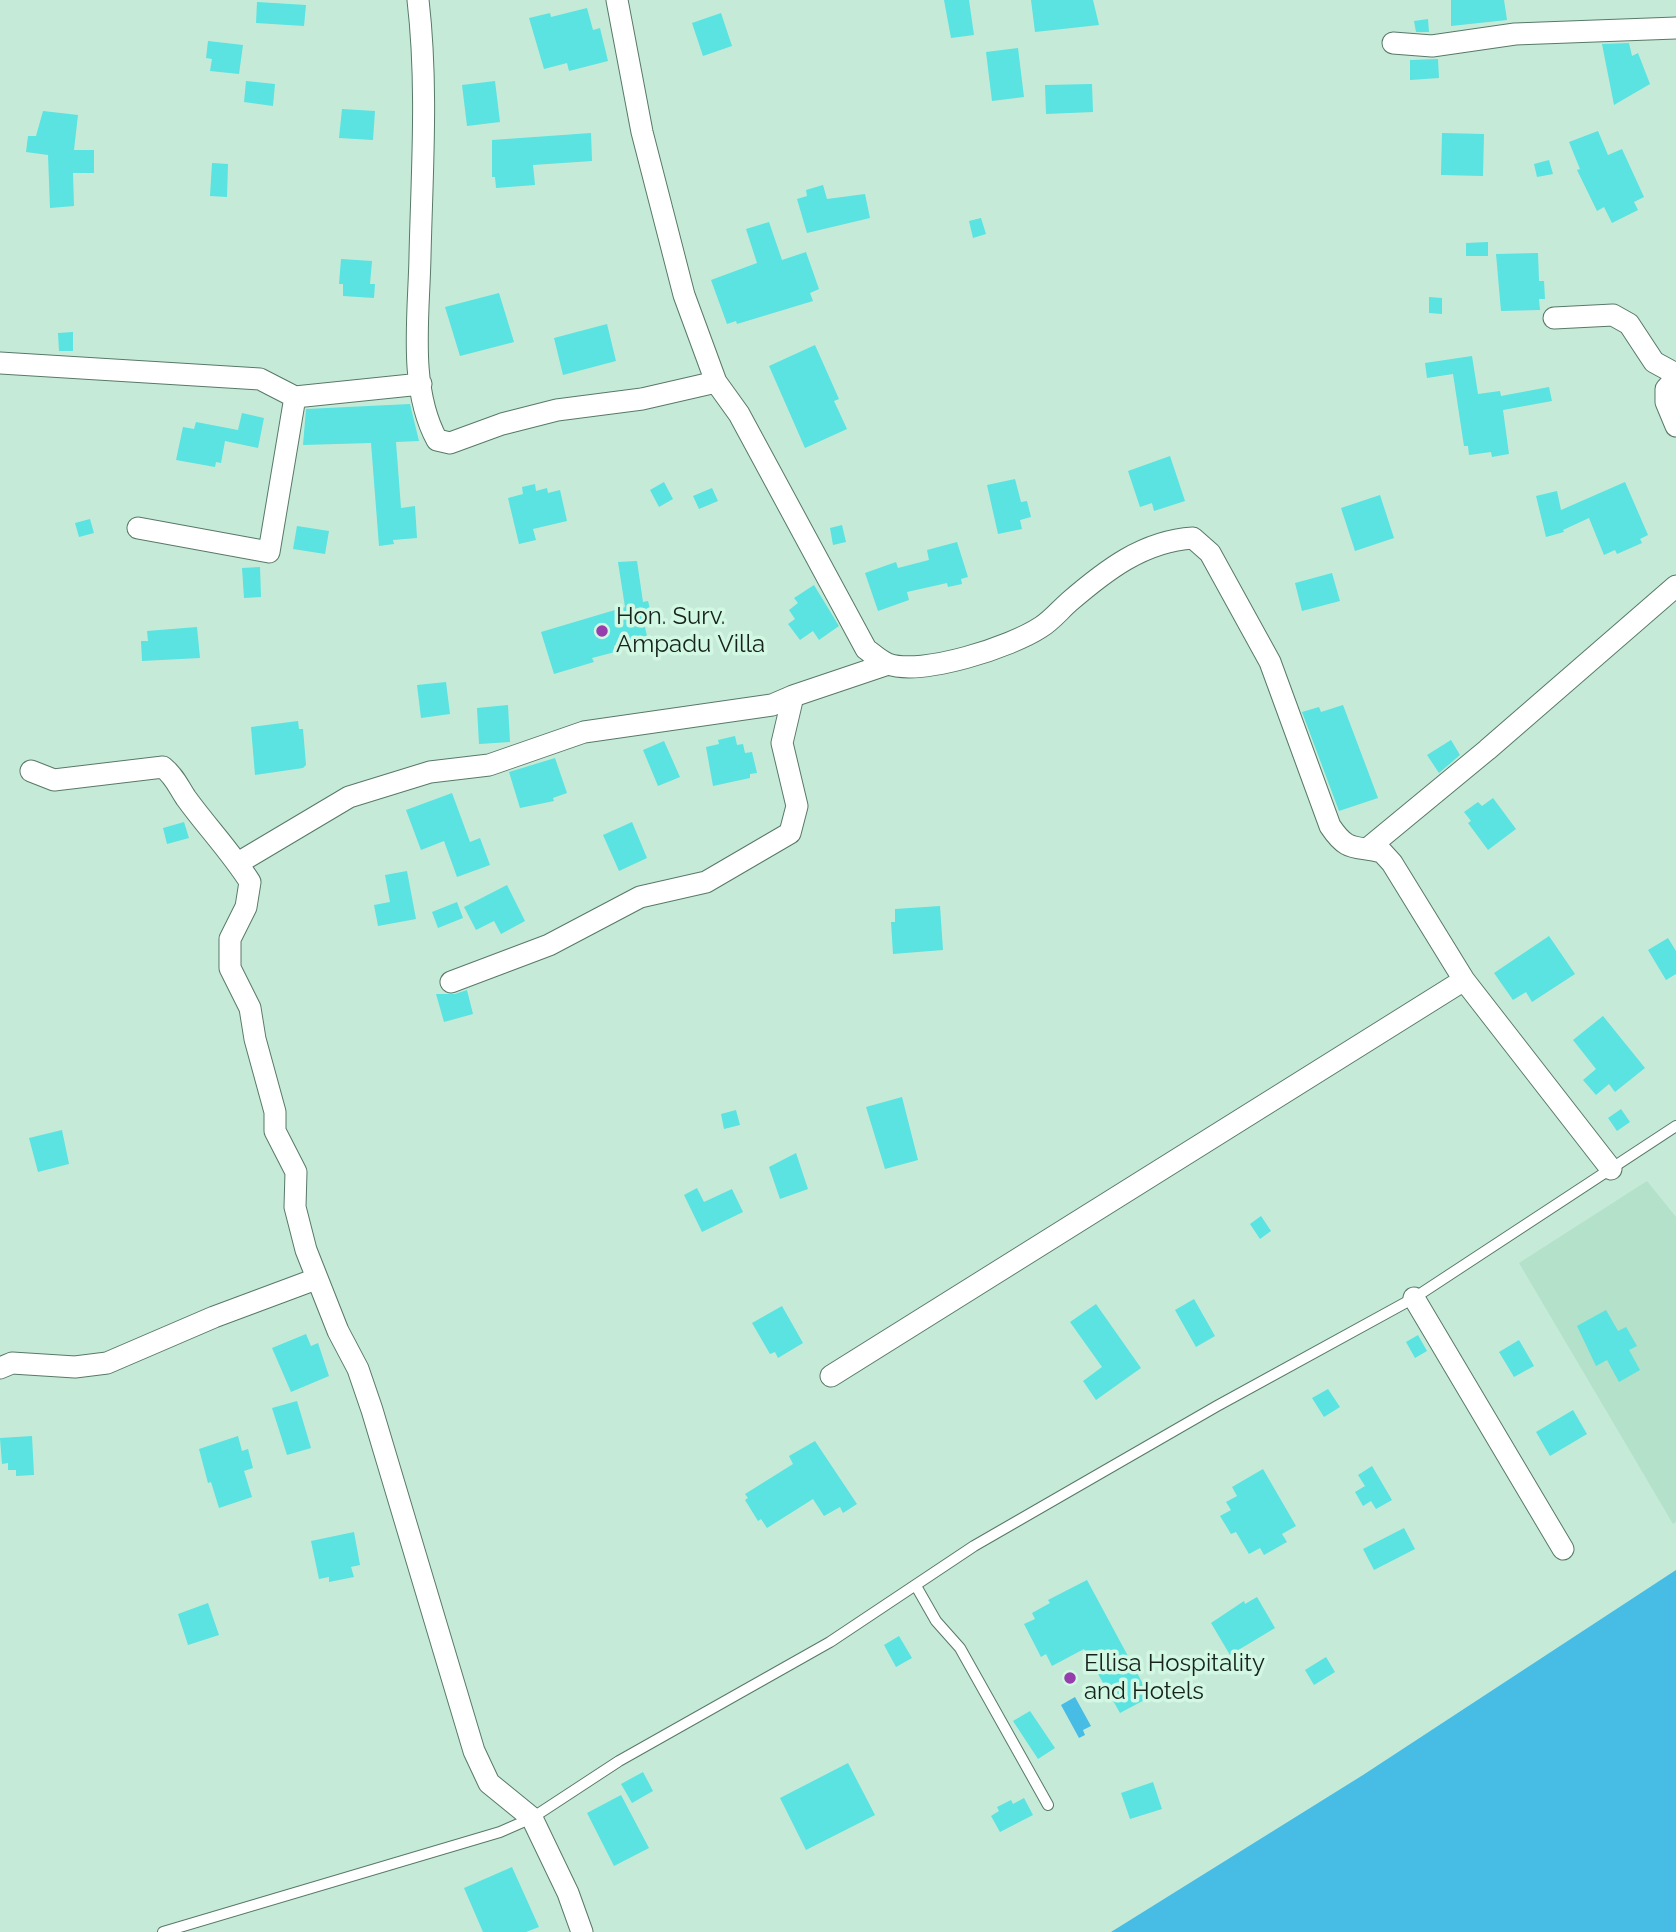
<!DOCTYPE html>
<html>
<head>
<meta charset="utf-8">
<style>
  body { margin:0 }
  canvas { display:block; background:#c5ead7 }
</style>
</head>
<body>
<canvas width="1676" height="1932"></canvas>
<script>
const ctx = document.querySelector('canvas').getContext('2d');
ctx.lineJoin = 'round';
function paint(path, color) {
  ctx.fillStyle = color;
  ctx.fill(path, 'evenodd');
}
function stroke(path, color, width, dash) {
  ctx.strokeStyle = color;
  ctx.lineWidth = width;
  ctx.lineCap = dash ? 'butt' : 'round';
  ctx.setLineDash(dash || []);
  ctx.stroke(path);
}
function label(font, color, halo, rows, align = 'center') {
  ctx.font = font + ' Raleway,sans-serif';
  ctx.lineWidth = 7;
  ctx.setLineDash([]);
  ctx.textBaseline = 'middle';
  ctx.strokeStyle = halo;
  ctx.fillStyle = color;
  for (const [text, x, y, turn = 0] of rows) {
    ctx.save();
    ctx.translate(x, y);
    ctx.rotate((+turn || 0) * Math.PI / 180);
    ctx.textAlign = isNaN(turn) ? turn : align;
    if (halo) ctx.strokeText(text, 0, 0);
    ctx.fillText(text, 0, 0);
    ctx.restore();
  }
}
const built = new Path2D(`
  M1647,1181L1676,1217V1522L1673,1524L1519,1263Z`);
const water = new Path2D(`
  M1676,1570V1932H1111L1363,1775Z
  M1075,1697L1091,1726L1083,1730L1085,1735L1079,1738L1061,1705Z`);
const building = new Path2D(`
  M944,0H969L974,35L951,38Z
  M1031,0H1093L1099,25L1035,32Z
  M1451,0H1504L1507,20L1451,26Z
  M257,2L306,5L304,26L256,23Z
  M587,8L593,30L600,28L608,61L569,71L567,63L544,69L529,18L550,13L551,17Z
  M721,13L732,46L703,56L692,23Z
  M1428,19L1429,32H1416L1414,21Z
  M208,41L243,45L239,74L210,71L212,59L206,58Z
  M1629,43L1632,56L1638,53L1650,84L1614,105L1602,44Z
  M1018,48L1024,97L992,101L986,52Z
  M1438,59L1439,78L1410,80V60Z
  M246,81L275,84L273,106L244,102Z
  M495,81L500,122L467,126L462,85Z
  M1092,84L1093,112L1046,114L1045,85Z
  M342,109L375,111L373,140L339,138Z
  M43,111L78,115L74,150H94V173H73L74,206L50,208L48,155L26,152L28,136H36Z
  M1598,131L1608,155L1622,149L1644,197L1634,202L1638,210L1612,223L1604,207L1597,211L1577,170L1580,169L1569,142Z
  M591,133L592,161L533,165L535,185L496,188L495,177H492V140Z
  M1442,133L1484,134L1483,176L1441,175Z
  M1549,160L1553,174L1537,177L1534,164Z
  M212,163L228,164L227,197L210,196Z
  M823,185L827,199L865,194L870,218L807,233L797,199L807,196L806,190Z
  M981,218L986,234L973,238L969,221Z
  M769,222L782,260L806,252L819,289L810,293L813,301L737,324L736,321L727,324L711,280L757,263L746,229Z
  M1488,242V256H1466V243Z
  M1538,253L1539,281H1544L1545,299H1539L1540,310L1501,311L1496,254Z
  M341,259L372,261L370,284H375L374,298L343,296V284H339Z
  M499,293L514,342L460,356L445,307Z
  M1429,297L1442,298V314L1429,313Z
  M607,324L616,361L563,375L554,338Z
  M73,332V351H59L58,333Z
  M815,345L839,399L834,401L847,429L805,448L769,366Z
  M1472,356L1478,394L1500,391L1501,396L1549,387L1552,401L1503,410L1509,454L1492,457L1491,452L1469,455L1468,446H1464L1453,374L1427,378L1425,363Z
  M410,404L419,441L396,442L401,508L415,506L417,538L393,540L394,544L379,546L371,443L303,445L306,409Z
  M242,413L264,418L258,448L225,441L221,463L216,462L215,467L176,460L183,427L194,429L196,422L238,430Z
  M1170,456L1185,501L1154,511L1152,503L1140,507L1128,471Z
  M1015,479L1021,502L1027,501L1031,517L1020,520L1022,529L998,534L987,485Z
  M664,482L673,499L659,507L650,490Z
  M1625,482L1648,535L1640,539L1642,543L1617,554L1615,550L1604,555L1589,518L1563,530L1564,532L1546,537L1536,496L1557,491L1561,510Z
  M535,484L536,491L547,488L548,493L560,490L567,521L533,529L536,540L519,544L508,498L523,494L522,487Z
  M712,488L718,501L699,509L693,496Z
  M1380,495L1394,538L1355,551L1341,508Z
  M90,519L94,533L79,537L75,523Z
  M842,525L846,542L833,545L830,528Z
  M297,526L329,531L325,554L293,549Z
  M957,542L968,577L961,579L962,584L948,587L947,583L907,592L909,600L878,611L865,573L896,562L898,568L929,560L927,550Z
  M637,561L643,602L648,601L652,617L643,619L647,636L623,642L614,646L615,652L592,658L594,662L554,674L541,632L625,607L618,562Z
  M260,567L261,597L244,598L242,568Z
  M1332,573L1340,601L1302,611L1295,583Z
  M814,585L839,626L819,640L813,631L800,640L788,624L795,619L789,610L798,603L794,598Z
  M197,627L200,658L142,661L141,641H148L147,631Z
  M446,682L450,714L421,718L417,685Z
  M508,705L510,742L479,744L477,708Z
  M1343,705L1378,798L1339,811L1302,712L1319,707L1321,712Z
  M298,721L299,729H303L306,765L303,768L255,775L251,727Z
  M735,736L737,745L743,744L745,753L752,752L757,773L750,774V778L713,786L706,747L719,744L718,740Z
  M1451,740L1460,755L1439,773L1427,755Z
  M664,741L680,777L658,786L643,750Z
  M555,758L567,793L553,798L554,801L520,808L509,772Z
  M452,793L470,842L480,838L490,865L457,877L444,841L421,850L406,810Z
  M1493,798L1516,829L1488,850L1468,823L1471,821L1464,812L1478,802L1482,806Z
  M184,822L189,838L167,844L163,828Z
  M632,822L647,858L619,871L603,835Z
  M407,871L416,919L378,926L374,905L390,902L385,875Z
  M507,885L525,921L501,934L494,921L476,930L464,907Z
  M457,902L463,918L438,928L432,912Z
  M940,906L943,950L893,954L891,922H895V909Z
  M1549,936L1575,974L1532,1002L1526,992L1513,1000L1494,973Z
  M1668,938L1676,951V974L1666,980L1648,950Z
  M467,990L473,1014L444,1022L436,994H455Z
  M1603,1016L1645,1068L1615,1092L1609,1084L1596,1095L1583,1080L1596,1069L1573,1040Z
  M902,1097L918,1160L885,1169L866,1107Z
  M1621,1109L1630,1122L1617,1131L1608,1118Z
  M736,1110L740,1125L724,1129L721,1114Z
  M62,1130L69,1164L38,1172L29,1138Z
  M796,1153L808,1189L780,1199L769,1167Z
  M697,1188L704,1202L732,1189L743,1212L702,1232L684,1195Z
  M1261,1216L1271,1231L1260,1239L1250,1224Z
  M1194,1299L1215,1336L1196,1347L1175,1310Z
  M1096,1304L1141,1368L1096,1400L1083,1381L1102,1367L1070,1322Z
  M782,1306L803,1343L778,1358L775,1352L770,1354L752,1323Z
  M1606,1310L1618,1331L1626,1327L1637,1346L1629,1350L1640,1370L1619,1382L1607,1360L1596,1366L1577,1326Z
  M306,1334L311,1346L318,1343L329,1376L291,1392L272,1348Z
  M1418,1335L1427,1351L1415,1358L1406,1342Z
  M1519,1340L1534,1366L1514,1377L1499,1352Z
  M1328,1389L1340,1407L1324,1417L1312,1398Z
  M297,1401L311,1448L287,1455L272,1408Z
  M1573,1410L1587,1434L1550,1456L1536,1432Z
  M32,1436L34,1475L16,1476V1470H8V1463L2,1464L0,1438Z
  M238,1436L242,1451L248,1449L253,1468L244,1471L252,1497L219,1508L211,1482L208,1483L199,1449Z
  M815,1441L857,1504L843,1513L840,1507L824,1516L813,1499L767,1528L761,1519L758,1521L745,1500L748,1498L745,1494L793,1464L789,1456Z
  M1372,1466L1392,1500L1376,1509L1371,1501L1363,1506L1355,1492L1365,1486L1358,1475Z
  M1263,1469L1296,1526L1282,1534L1287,1542L1264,1555L1260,1548L1249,1554L1236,1532L1231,1534L1220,1516L1231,1510L1226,1502L1237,1496L1232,1487Z
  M1404,1528L1415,1549L1374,1570L1363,1549Z
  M354,1532L360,1565L351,1567L354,1577L329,1582V1577L319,1579L311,1541Z
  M1087,1580L1150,1697L1120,1713L1084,1649L1052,1666L1046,1654L1041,1657L1024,1624L1035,1619L1032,1613L1050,1603L1048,1600Z
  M1257,1597L1275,1628L1230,1655L1211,1623L1244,1601L1245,1604Z
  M208,1603L219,1635L188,1645L178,1614Z
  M899,1636L912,1658L896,1667L884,1645Z
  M1326,1657L1335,1672L1314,1685L1305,1670Z
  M1030,1711L1055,1748L1038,1759L1013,1721Z
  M848,1763L875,1815L806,1850L780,1798Z
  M643,1772L653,1791L632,1803L621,1784Z
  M1153,1782L1162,1809L1130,1819L1121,1793Z
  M621,1795L649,1848L614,1866L587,1813Z
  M1024,1798L1033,1815L1000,1832L991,1816L999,1811L997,1807L1011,1800L1013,1804Z
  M512,1867L539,1927L526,1932H483L464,1888Z`);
const service = new Path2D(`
  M916,1586L936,1621L960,1648L1048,1805
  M163,1932L500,1832L532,1818L619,1761L830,1642L974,1546L1217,1406L1414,1298L1676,1126`);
const minor = new Path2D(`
  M418,0C428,85 422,171 420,256C419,315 408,387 437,440L450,443L502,424L557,410L642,399L716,382
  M617,0L642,132L684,295L716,382L739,414L866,649C873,654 880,661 888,664C922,676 1011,647 1041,627C1051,621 1060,610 1069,602C1105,571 1143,541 1193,538L1210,553L1270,662L1330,826C1348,853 1354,845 1382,852L1392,863L1464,980L1611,1169
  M1393,43L1432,46L1515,34L1676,28
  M1554,318L1613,315L1629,324L1654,362L1676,374
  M0,363L260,379L295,397L421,384
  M1676,378L1666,389V402L1676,426
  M138,528L269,552L295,397
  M31,771L54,780L163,767C175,777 178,786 186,798C207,827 231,852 250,882L246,907L230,939V968L250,1008L255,1039L275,1112V1131L296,1172L295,1207L306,1250L338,1331L358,1369L372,1410L474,1751L489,1783L532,1818L568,1893L582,1932
  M1367,849L1487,750L1676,586
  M238,863L349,797L430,772L489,765L584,732L772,705L793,696
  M451,982L549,945L640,897L706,882L790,833L797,806L782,743L793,696L888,664
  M1414,1298L1563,1549
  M0,1368L12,1363L75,1367L107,1363L214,1317L316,1279
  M831,1376L1464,980`);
const markers = [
  [602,631,7,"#963fac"],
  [1070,1678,7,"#963fac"]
];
const poiNames = [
  ["Hon. Surv.",616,617],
  ["Ampadu Villa",616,645],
  ["Ellisa Hospitality",1084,1664],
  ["and Hotels",1084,1692]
];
paint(built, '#b4e1c9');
paint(water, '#47bce4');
paint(building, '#5ae3e1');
stroke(service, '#587968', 12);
stroke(minor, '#587968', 23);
stroke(service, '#fff', 10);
stroke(minor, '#fff', 21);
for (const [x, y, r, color] of markers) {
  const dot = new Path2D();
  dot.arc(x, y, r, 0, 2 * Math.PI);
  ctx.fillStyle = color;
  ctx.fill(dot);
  stroke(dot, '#d2f8e4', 2.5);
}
label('24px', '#15231c', '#d2f8e4', poiNames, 'left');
</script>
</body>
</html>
